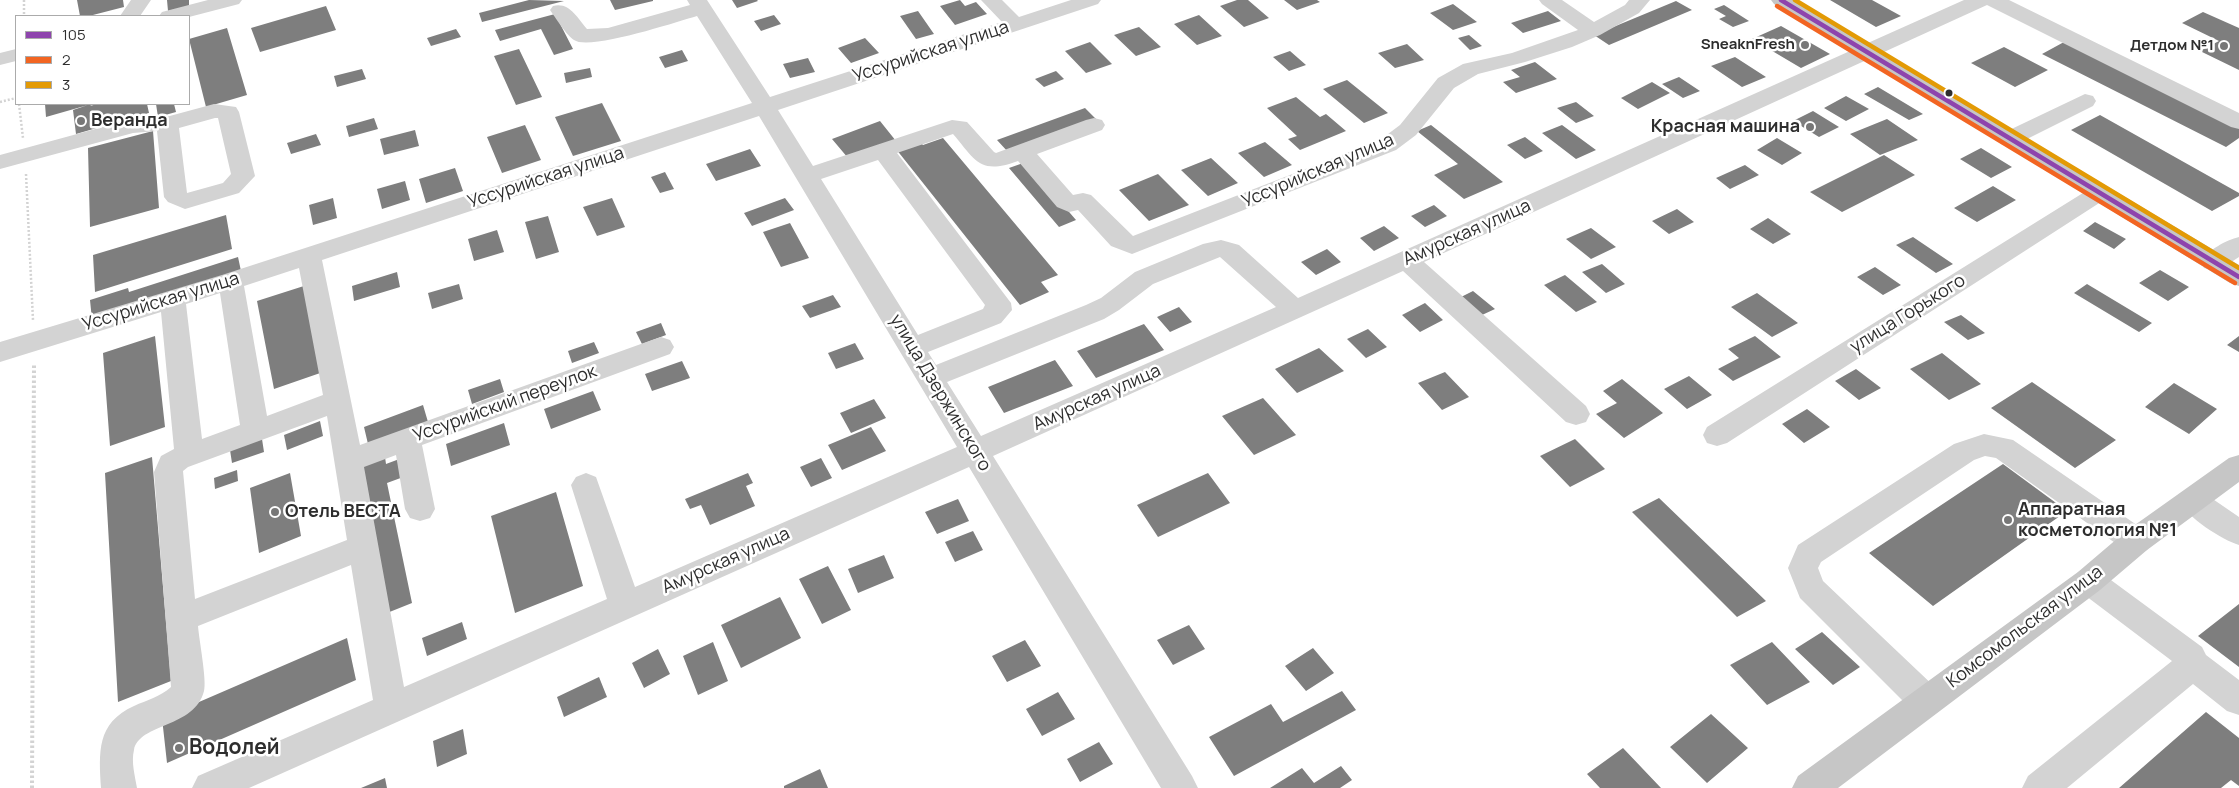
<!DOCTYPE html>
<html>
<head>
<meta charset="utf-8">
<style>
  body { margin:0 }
  #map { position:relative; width:2239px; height:788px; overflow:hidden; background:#fff; font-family:Manrope,sans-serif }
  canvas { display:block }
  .legend { position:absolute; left:15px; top:15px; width:175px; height:90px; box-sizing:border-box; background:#fff; border:1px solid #ababab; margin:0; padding:6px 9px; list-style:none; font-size:15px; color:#2e2e2e }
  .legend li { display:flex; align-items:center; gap:10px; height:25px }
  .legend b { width:25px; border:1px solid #ababab }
</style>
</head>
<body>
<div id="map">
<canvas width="2239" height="788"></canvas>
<ul class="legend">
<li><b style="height:6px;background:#8e44ad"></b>105</li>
<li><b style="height:6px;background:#f26522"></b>2</li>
<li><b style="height:6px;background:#e39a05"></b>3</li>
</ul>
</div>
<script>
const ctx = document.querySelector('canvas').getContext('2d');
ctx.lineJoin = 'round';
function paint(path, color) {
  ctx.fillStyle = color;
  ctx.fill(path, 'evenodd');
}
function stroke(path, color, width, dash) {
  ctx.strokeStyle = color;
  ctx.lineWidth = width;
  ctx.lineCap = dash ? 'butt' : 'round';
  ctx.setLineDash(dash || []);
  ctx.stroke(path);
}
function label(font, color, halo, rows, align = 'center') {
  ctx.font = font + ' Manrope,sans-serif';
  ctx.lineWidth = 5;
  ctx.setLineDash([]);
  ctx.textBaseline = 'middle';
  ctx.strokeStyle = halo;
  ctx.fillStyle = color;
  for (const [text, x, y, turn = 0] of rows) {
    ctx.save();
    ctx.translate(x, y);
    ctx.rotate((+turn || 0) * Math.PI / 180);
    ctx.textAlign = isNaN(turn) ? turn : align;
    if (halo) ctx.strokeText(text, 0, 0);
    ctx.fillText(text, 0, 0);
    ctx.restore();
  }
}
const building = new Path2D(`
  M77,0H123L124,7L89,16H80Z
  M167,0H189V6L168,11Z
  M529,0L564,1L482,22L479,13Z
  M610,0H653V1L615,10Z
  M732,0H757L758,1L737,8Z
  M960,0L965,6L976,2L987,14L955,25L940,6Z
  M1237,0H1248L1269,18L1244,27L1220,6Z
  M1284,0H1317L1320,2L1297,10Z
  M1830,0H1872L1901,16L1876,27Z
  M1676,1L1692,10L1609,45L1594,35Z
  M1453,4L1477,22L1453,30L1430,13Z
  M1724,5L1749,21L1733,27L1719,19L1726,16L1714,9Z
  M326,6L336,30L260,52L251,28Z
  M918,11L934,34L916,39L900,16Z
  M1548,11L1561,21L1523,33L1511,23Z
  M2203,12L2239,28V70L2200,51L2219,41L2182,23Z
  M555,14L573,49L554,55L541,29L500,41L495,30Z
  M774,15L781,24L761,31L754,21Z
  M1199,15L1222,36L1197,45L1174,24Z
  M1781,26L1830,54L1801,68L1752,39Z
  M1139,27L1161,47L1136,56L1114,35Z
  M227,28L247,95L206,107L189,39Z
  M456,29L461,37L431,46L427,38Z
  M1469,35L1482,46L1470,50L1458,38Z
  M865,38L879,53L851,63L838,48Z
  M1090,42L1112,64L1086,73L1065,51Z
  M2064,42L2239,128V138L2226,147L2042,54Z
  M1407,44L1424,60L1395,68L1378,53Z
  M2004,47L2048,70L2015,87L1971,63Z
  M519,49L542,97L516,105L494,56Z
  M682,50L688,61L665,68L659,57Z
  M1290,51L1306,65L1289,71L1273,57Z
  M1735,57L1766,77L1742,87L1711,66Z
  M808,58L815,72L790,78L783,64Z
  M1535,62L1557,79L1516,93L1503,82L1520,77L1511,70Z
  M590,68L592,77L566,83L564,73Z
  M362,69L366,79L337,87L334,76Z
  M1056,71L1064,79L1044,87L1035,79Z
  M1679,77L1700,91L1683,98L1662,84Z
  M1347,80L1388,113L1364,123L1323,89Z
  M1652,82L1670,93L1638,109L1621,98Z
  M1878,87L1923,114L1909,120L1864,94Z
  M1846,96L1869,109L1846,121L1824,108Z
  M1296,97L1320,117L1326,114L1346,131L1300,150L1288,139L1297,136L1267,108Z
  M1576,102L1594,116L1576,123L1557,108Z
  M602,103L621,141L573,156L555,117Z
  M45,104H93L90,106L97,104H147L149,113L76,134L73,110L88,105L46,117Z
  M156,104H174L176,112L158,117Z
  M1085,108L1096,119L1008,152L997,140Z
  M1813,111L1839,127L1819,137L1793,121Z
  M2100,115L2239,193V196L2212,211L2071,130Z
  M374,118L378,129L349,137L346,126Z
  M1887,119L1918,140L1880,155L1850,134Z
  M880,121L896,141L848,158L832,139Z
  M525,125L541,160L502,173L487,137Z
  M1431,125L1503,182L1464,199L1434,175L1458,164L1417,131Z
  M1562,125L1596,150L1576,159L1542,133Z
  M415,130L419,146L384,155L380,139Z
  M153,131L159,208L90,227L88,148Z
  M316,134L321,145L291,154L287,143Z
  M1525,137L1543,151L1525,159L1507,145Z
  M943,138L1058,275L1041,282L1049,292L1020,305L896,149L919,141L923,145Z
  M1777,138L1802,153L1782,165L1757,150Z
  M1265,142L1292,165L1264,177L1238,153Z
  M1981,148L2012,167L1991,178L1960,159Z
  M750,149L761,166L716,181L706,164Z
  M1884,155L1915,175L1842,212L1810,192Z
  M1211,158L1238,183L1208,196L1181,170Z
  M1026,162L1076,220L1059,227L1009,168Z
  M1745,165L1759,175L1730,189L1716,178Z
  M455,168L463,191L426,203L419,179Z
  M665,172L674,189L660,193L651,177Z
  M1158,174L1189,205L1149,221L1119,190Z
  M405,181L410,200L382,209L377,189Z
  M1993,186L2016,200L1977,222L1954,208Z
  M333,198L337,218L313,225L309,205Z
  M612,198L625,227L597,236L583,207Z
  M785,198L794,210L752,226L744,213Z
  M1434,205L1447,216L1425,227L1411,216Z
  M1677,209L1694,222L1669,234L1652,221Z
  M226,215L232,249L95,292L93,255Z
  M548,216L559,252L536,259L525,222Z
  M1768,218L1791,234L1773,244L1750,229Z
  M2095,222L2126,239L2114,249L2083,231Z
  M790,223L809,258L781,267L763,232Z
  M1384,226L1399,238L1374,251L1360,238Z
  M1591,228L1616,247L1591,259L1566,239Z
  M497,230L504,252L474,261L468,239Z
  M1913,237L1953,264L1936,273L1896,245Z
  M1327,249L1341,262L1316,275L1301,262Z
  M238,257L241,271L92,320L90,300L128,288L129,292Z
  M1602,264L1625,284L1606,293L1582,272Z
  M1875,267L1901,285L1883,295L1857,277Z
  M2160,270L2189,287L2168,301L2139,283Z
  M397,272L400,287L354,301L352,286Z
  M1565,275L1597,302L1576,312L1544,285Z
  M459,284L463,299L432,309L428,293Z
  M2087,284L2152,323L2139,332L2074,293Z
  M307,285L326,371L274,389L257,301Z
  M1473,291L1495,309L1482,315L1461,297Z
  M1757,293L1798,323L1772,337L1731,307Z
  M833,295L841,307L810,318L802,306Z
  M1425,303L1443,320L1420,332L1402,315Z
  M1179,307L1192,322L1170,332L1157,317Z
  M1961,315L1985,333L1968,340L1944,322Z
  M661,323L666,335L642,344L636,332Z
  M1144,324L1164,350L1096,378L1077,351Z
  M1368,329L1387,347L1366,358L1347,339Z
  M155,336L165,427L110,446L103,353Z
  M1755,336L1781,357L1733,381L1718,369L1739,358L1728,349Z
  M2239,336V352L2227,345Z
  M594,342L599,353L572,363L568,351Z
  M855,343L864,359L836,369L828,353Z
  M1319,348L1344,371L1297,393L1275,369Z
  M1942,353L1981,384L1949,400L1910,369Z
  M1055,360L1073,386L1004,413L988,387Z
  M682,361L690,378L652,391L645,374Z
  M1856,369L1881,388L1859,400L1835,381Z
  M1445,372L1469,397L1442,410L1418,383Z
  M1689,376L1712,395L1687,409L1664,389Z
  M500,379L504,392L472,404L468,390Z
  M1622,379L1663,413L1624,438L1596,414L1617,403L1603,391Z
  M2032,382L2116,440L2075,468L1991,408Z
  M2174,383L2217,409L2189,434L2145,407Z
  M593,391L601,410L551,429L544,409Z
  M1263,398L1296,435L1254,455L1222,416Z
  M874,399L886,418L851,433L840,413Z
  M423,405L428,422L368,444L364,427Z
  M1807,409L1830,427L1804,443L1782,424Z
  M320,421L323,436L287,450L284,435Z
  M504,423L510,445L451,466L446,444Z
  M871,427L886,451L842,470L828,445Z
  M262,439L264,452L232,463L230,450Z
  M1575,439L1605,469L1570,487L1540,456Z
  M152,457L171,681L118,702L105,473Z
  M385,457L386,464L402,458L406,476L387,483L412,603L382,615L355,468Z
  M821,458L832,478L811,487L800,467Z
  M2003,464L2067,511L1933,606L1869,553Z
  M237,470L238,481L215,489L214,478Z
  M290,473L301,536L259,553L250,488Z
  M748,473L753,483L746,486L755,506L710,525L701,505L690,509L685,499Z
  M1208,473L1230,503L1158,537L1137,505Z
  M556,492L583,586L515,613L491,516Z
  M1659,498L1766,601L1737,617L1632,512Z
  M958,499L969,521L937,534L925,512Z
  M973,531L983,550L955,562L945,542Z
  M884,555L894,578L858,593L848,569Z
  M828,566L851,610L822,624L799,579Z
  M780,597L801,638L741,668L721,625Z
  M2239,604V667L2198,636Z
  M462,622L467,639L427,656L422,638Z
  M1189,625L1205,649L1173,665L1157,640Z
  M1822,632L1860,667L1833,685L1795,649Z
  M347,638L356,680L167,763L162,718Z
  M1025,640L1041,666L1007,682L992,656Z
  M713,642L728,681L698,695L683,656Z
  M1772,642L1810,682L1767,705L1730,665Z
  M1313,648L1334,673L1306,691L1285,666Z
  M658,649L670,674L644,688L632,663Z
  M599,677L607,697L564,717L557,697Z
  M1342,691L1356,710L1234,776L1209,737L1271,704L1283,722Z
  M1058,692L1075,719L1042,736L1026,709Z
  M2206,712L2239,738V786L2231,780L2221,788H2119Z
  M1711,714L1748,748L1707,783L1670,747Z
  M463,729L467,754L437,767L433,741Z
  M1099,742L1113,764L1080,782L1067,759Z
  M1623,748L1661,788H1600L1587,774Z
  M1341,766L1352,780L1340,788H1270L1302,768L1314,783Z
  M820,769L828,788H784V786Z
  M385,778L387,788H361Z`);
const pathFar1 = new Path2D(`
  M24,0V16
  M0,102L16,98
  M19,104L23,138
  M26,174L33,320`);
const path = new Path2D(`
  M32,788L34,364`);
const minor = new Path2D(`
  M131,0H151L140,16H120Z
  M208,0H242L239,4L189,17L159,16L162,12Z
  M687,0H707L770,97L1002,22L981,0H1002L1019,17L1071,0H1101L1098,4L778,110L813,166L952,120L967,122L994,152L996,153L1086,120L1094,118L1102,120L1105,125L1102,130L1037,154L1073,195L1083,193L1091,195L1133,236L1380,140L1400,125L1438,78L1463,64L1512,53L1578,30L1542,4L1539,0H1562L1594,22L1625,5L1629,0H1650L1639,13L1600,35L1572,47L1525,62L1478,74L1454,88L1416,135L1396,150L1132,254L1111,246L1078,210L1069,212L1057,207L1018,161C980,175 976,161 953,134L897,153L1011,303L1012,310L1001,323L928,352L936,365L1086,305L1101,298L1135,272L1203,244L1221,240L1239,245L1298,298L1964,0H2009L2239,113V129L2231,127L1987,5L1424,262L1586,406L1590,414L1586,422L1576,425L1566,422L1403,271L993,456L1192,776L1198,788H1161L969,467L249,788H192L198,776L373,700L351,565L198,626C199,639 207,681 204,691C195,728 139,723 134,750C131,762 135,776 137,788H101C99,753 96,723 134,706C147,700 160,697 171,687L154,472L161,456L174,449L161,312L0,362V342L222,275L752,103L697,16C676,22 589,51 574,40C567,36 555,17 550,10L553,6C570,2 577,18 587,29L608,28L690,5ZM759,116L957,447L635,587L596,477L586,473L576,477L571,485L607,599L404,687L364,467L396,455L405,509L410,518L420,521L430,518L435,509L422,445L670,354L674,347L670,340L661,337L652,340L360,445L322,260ZM878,160L985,305L983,309L918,335L821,179ZM1220,257L1276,307L981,436L947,382L1104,319L1119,310L1153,284ZM299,268L323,395L267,416L244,286ZM220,293L240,425L202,439L186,304ZM327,416L347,540L195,599L183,471L188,467Z
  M16,49V61L0,65V53Z
  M2085,94L2093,96L2096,101L2093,106L2017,144L2009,146L2001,144L1998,139L2001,134Z
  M214,104L236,107L239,112L255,176L239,193L185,209L168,202L164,197L157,131L133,133L0,169V155L132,119L166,117ZM215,118H218L231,174L223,183L187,193L179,128Z
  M2099,185L2107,188L2111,193L2107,198L1727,443L1717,446L1707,443L1703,435L1707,427L2091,188Z
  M2239,237V257C2227,265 2219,272 2204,268L2201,262C2208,250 2226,240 2239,237Z
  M1984,434L2013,440L2147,532L2151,541L2147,550L2136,554L2125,550L1996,458L1985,456L1974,460L1821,562L1818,568L1823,581L1938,690L1943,701L1938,712L1926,716L1914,712L1800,598L1788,568L1798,545L1954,444Z
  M2194,489L2204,493L2239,517V545C2222,540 2187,517 2179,501L2184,493Z
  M2089,568L2100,572L2202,647L2206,655L2239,680V715L2227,711L2193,684L2067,788H2022L2028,776L2172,661L2078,590L2073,581L2078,572Z`);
const major = new Path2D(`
  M1771,0H1795L2239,265V286L2230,283L1774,4Z
  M2239,455V482L2147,550L2100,590L1838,788H1792L1798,776L2078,572L2125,532L2229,458Z`);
const bus1 = new Path2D(`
  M1781,0L2239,277`);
const bus2 = new Path2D(`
  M1777,6L2235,283`);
const bus3 = new Path2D(`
  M1795,0L2239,268`);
const markers = [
  [1805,45,5,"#777"],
  [2224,46,5,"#777"],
  [1949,93,4.5,"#2e2e2e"],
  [81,121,5,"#777"],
  [1810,127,5,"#777"],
  [275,512,5,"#777"],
  [2008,520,5,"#777"],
  [179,748,5,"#777"]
];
const farPoinames = [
  ["SneaknFresh",1795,45],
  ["Детдом №1",2214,46]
];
const streetNames = [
  ["Уссурийская улица",931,52,-18],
  ["Уссурийская улица",1318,171,-23],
  ["Уссурийская улица",546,178,-18],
  ["Амурская улица",1467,233,-24],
  ["Уссурийская улица",161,302,-17],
  ["улица Горького",1908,314,-32],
  ["улица Дзержинского",940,393,59],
  ["Амурская улица",1097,398,-24],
  ["Уссурийский переулок",505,404,-20],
  ["Амурская улица",726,561,-24],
  ["Комсомольская улица",2025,627,-37]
];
const poiNames = [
  ["Веранда",91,121],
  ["Красная машина",1800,127,"right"],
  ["Аппаратная",2018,510],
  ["косметология №1",2018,531],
  ["Отель ВЕСТА",285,512]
];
const nearPoinames = [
  ["Водолей",189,748]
];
paint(building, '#7e7e7e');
stroke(pathFar1, '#d3d3d3', 2.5, [2, 2]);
stroke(path, '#d3d3d3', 4, [2.5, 2.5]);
paint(minor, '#d3d3d3');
paint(major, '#c6c6c6');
stroke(bus1, '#8e44ad', 4.5);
stroke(bus2, '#f26522', 4.5);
stroke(bus3, '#e39a05', 4.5);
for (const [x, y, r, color] of markers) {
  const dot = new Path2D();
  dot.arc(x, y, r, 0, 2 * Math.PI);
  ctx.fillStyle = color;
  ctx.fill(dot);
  stroke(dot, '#fff', 2);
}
label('bold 15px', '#2e2e2e', '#fff', farPoinames, 'right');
label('18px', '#2e2e2e', '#fff', streetNames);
label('bold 18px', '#2e2e2e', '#fff', poiNames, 'left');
label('bold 21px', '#2e2e2e', '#fff', nearPoinames, 'left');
</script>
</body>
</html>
